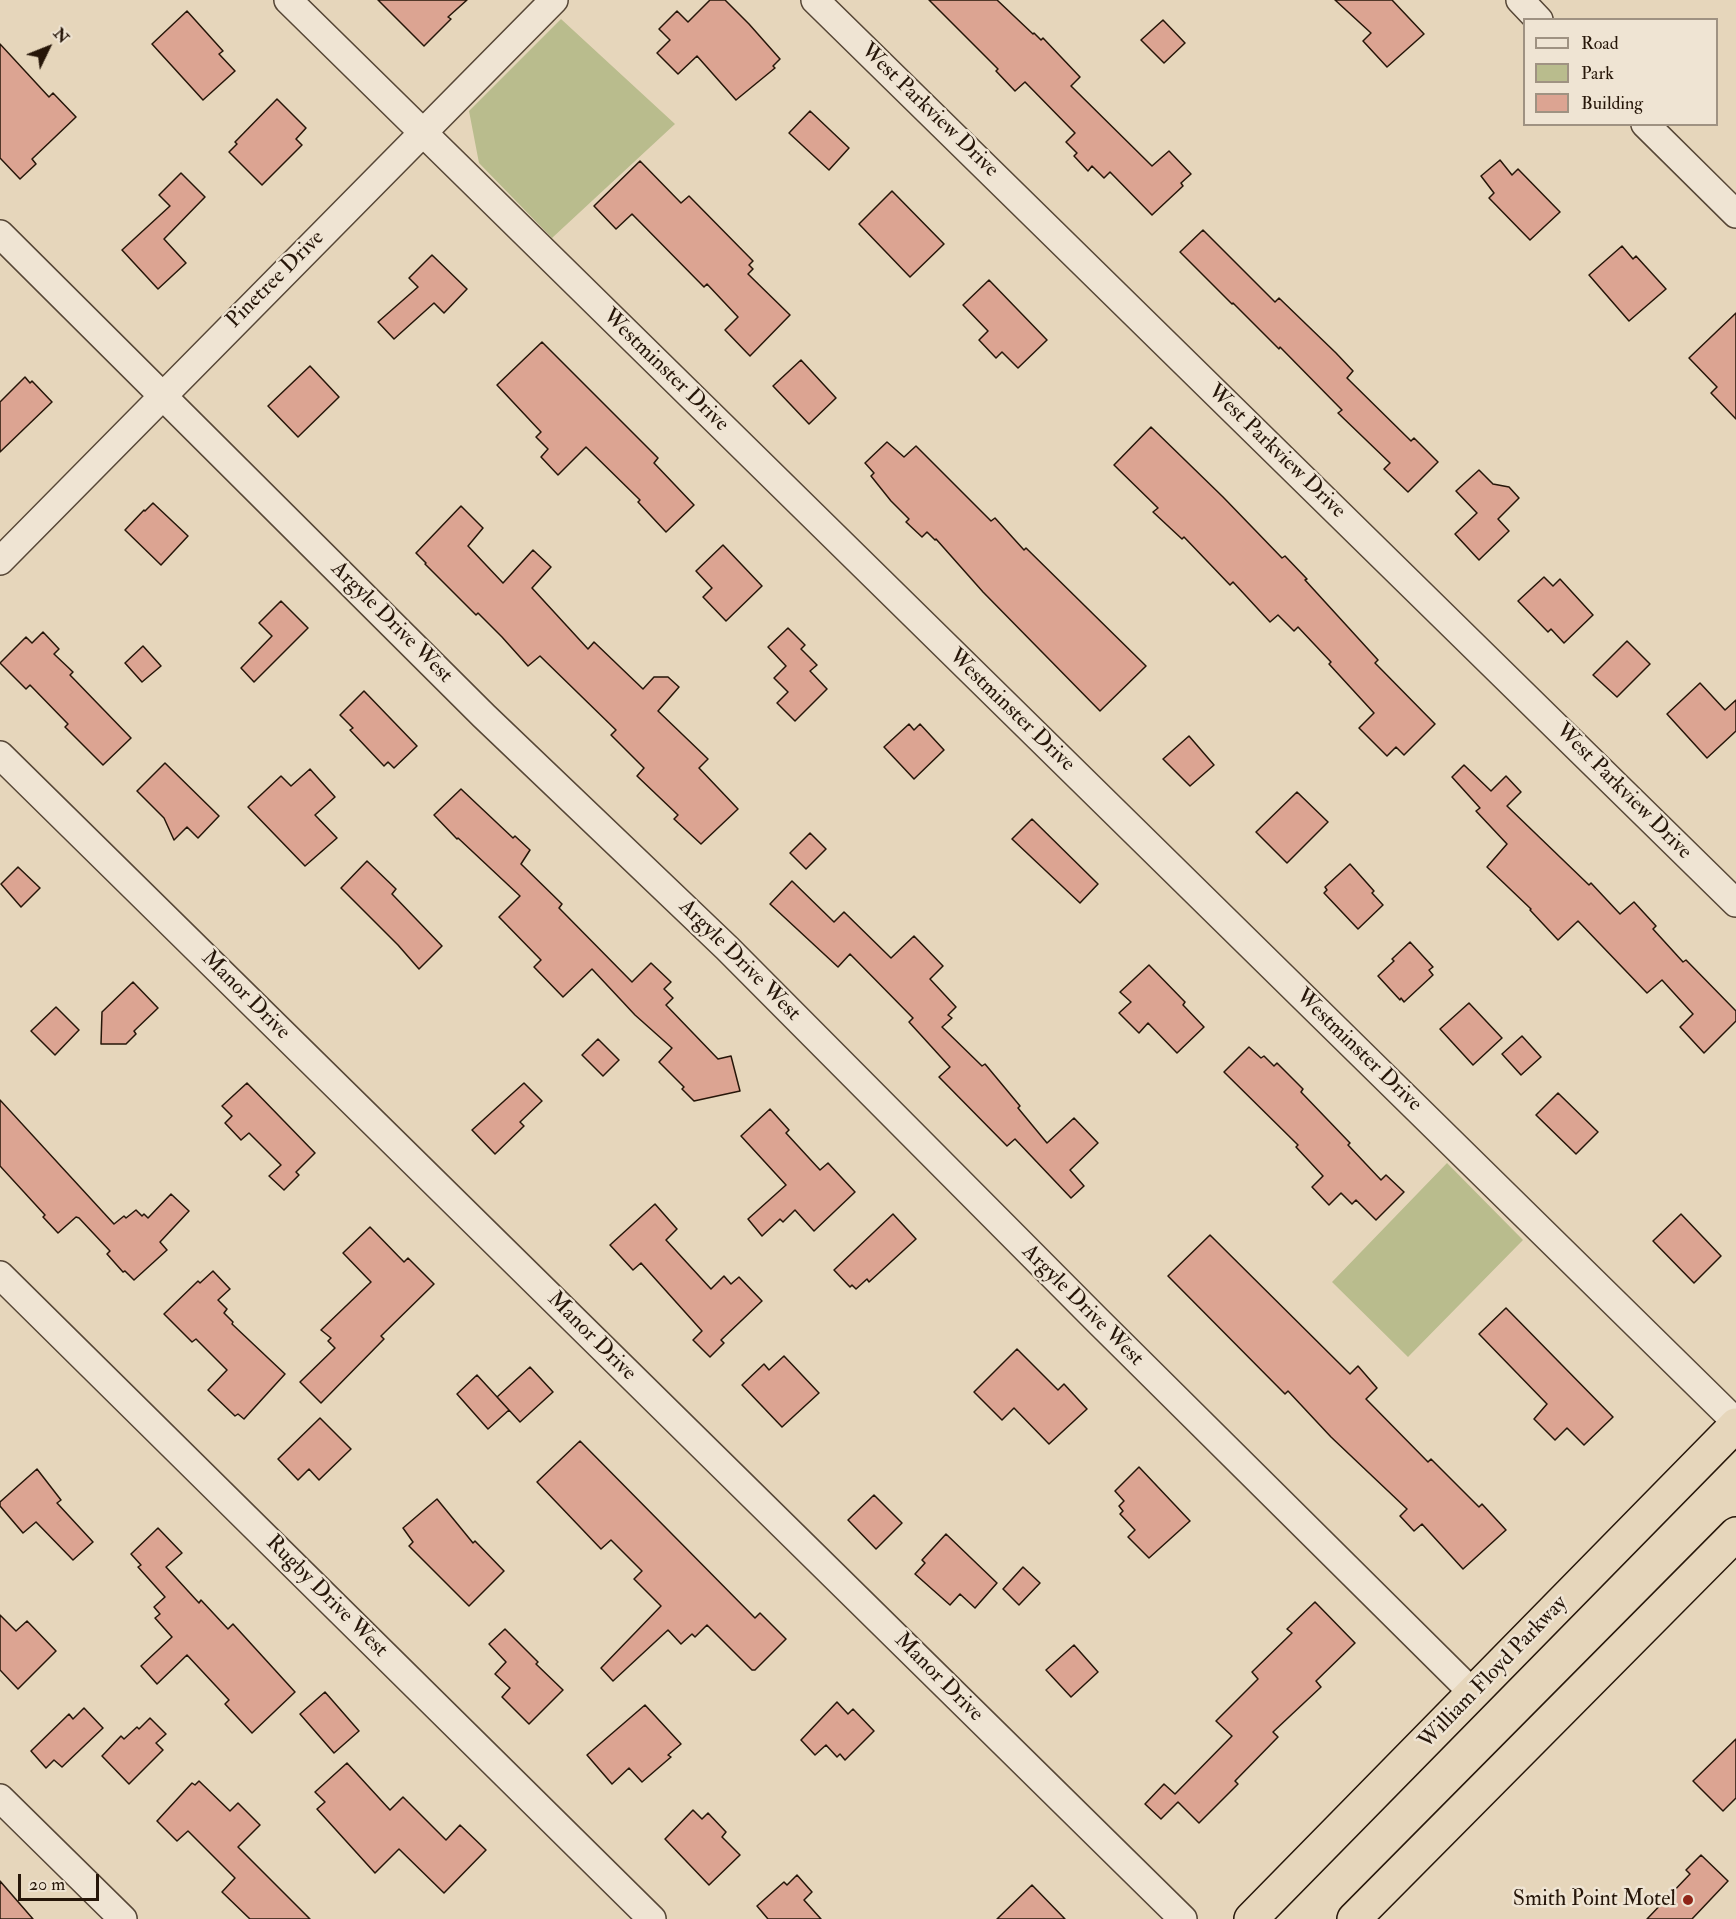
<!DOCTYPE html>
<html>
<head>
<meta charset="utf-8">
<style>
  body { margin:0 }
  #map { position:relative; width:1736px; height:1919px; overflow:hidden; background:#e6d6bb; font-family:"IM FELL Double Pica",serif }
  canvas { display:block }
  .legend { position:absolute; left:1523px; top:18px; width:195px; height:108px; box-sizing:border-box; background:#efe4d3; border:2px solid #9f9282; margin:0; padding:8px 10px; list-style:none; font-size:18px; color:#261609 }
  .legend li { display:flex; align-items:center; gap:12px; height:30px }
  .legend b { width:30px; border:2px solid #9f9282 }
  .north { position:absolute; left:18px; top:18px; width:60px; height:60px; -webkit-text-stroke:4px #efe4d3; paint-order:stroke; rotate:47deg; font-size:16px; font-weight:700; line-height:24px; text-align:center; color:#261609 }
  .north::after { content:''; display:block; margin:auto; width:21px; height:27px; background:#261609; clip-path:polygon(50% 0,100% 100%,50% 72%,0 100%) }
  .scale { position:absolute; left:18px; top:1874px; width:81px; height:27px; box-sizing:border-box; border:3px solid #261609; border-top:0; padding-left:8px; font-size:18px; line-height:21px; white-space:nowrap; color:#261609; -webkit-text-stroke:4px #efe4d3; paint-order:stroke }
</style>
</head>
<body>
<div id="map">
<canvas width="1736" height="1919"></canvas>
<ul class="legend">
<li><b style="height:8px;background:#efe4d3"></b>Road</li>
<li><b style="height:16px;background:#b9bc8d"></b>Park</li>
<li><b style="height:16px;background:#dca492"></b>Building</li>
</ul>
<div class="north">N</div>
<div class="scale">20 m</div>
</div>
<script>
const ctx = document.querySelector('canvas').getContext('2d');
ctx.lineJoin = 'round';
function paint(path, color) {
  ctx.fillStyle = color;
  ctx.fill(path, 'evenodd');
}
function stroke(path, color, width, dash) {
  ctx.strokeStyle = color;
  ctx.lineWidth = width;
  ctx.lineCap = dash ? 'butt' : 'round';
  ctx.setLineDash(dash || []);
  ctx.stroke(path);
}
function label(font, color, halo, rows, align = 'center') {
  ctx.font = font + ' "IM FELL Double Pica",serif';
  ctx.lineWidth = 5;
  ctx.setLineDash([]);
  ctx.textBaseline = 'middle';
  ctx.strokeStyle = halo;
  ctx.fillStyle = color;
  for (const [text, x, y, turn = 0] of rows) {
    ctx.save();
    ctx.translate(x, y);
    ctx.rotate((+turn || 0) * Math.PI / 180);
    ctx.textAlign = isNaN(turn) ? turn : align;
    if (halo) ctx.strokeText(text, 0, 0);
    ctx.fillText(text, 0, 0);
    ctx.restore();
  }
}
const green = new Path2D(`
  M561,19L675,124L552,238L479,163L469,111Z
  M1447,1163L1523,1240L1408,1357L1332,1282Z`);
const building = new Path2D(`
  M378,0H467L448,17L451,19L424,46Z
  M710,0H725L749,24L780,59L773,66L775,68L736,100L697,56L678,74L657,53L670,40L659,29L677,11L688,22Z
  M929,0H997L1033,34L1034,33L1041,40L1043,38L1080,77L1071,86L1152,166L1169,151L1191,174L1181,183L1183,186L1152,215L1110,172L1104,178L1092,166L1088,171L1074,156L1077,153L1066,142L1075,133L1025,82L1015,91L996,71L998,69Z
  M1335,0H1392L1424,34L1387,67L1363,41L1371,33Z
  M187,11L223,51L219,54L235,71L203,100L152,44Z
  M1163,20L1185,43L1164,63L1141,40Z
  M0,44L49,97L53,93L76,117L32,159L36,164L20,179L0,158Z
  M277,99L306,128L296,139L302,145L262,185L229,152L237,144L235,142Z
  M810,111L849,148L829,170L789,133Z
  M1500,160L1512,175L1518,169L1560,212L1530,240L1489,198L1494,193L1481,176Z
  M640,161L681,203L689,196L753,261L749,265L753,269L748,274L790,315L750,356L725,330L738,317L707,284L704,287L632,214L616,229L594,206Z
  M181,173L205,197L164,239L186,263L158,289L122,250L170,206L159,195Z
  M892,191L944,244L910,277L859,224Z
  M1203,230L1275,302L1279,298L1336,353L1353,371L1347,378L1411,441L1414,438L1438,462L1408,492L1384,469L1390,463L1338,413L1342,410L1280,347L1279,349L1233,303L1232,304L1180,252Z
  M1622,246L1633,259L1636,256L1666,289L1629,321L1589,275Z
  M432,255L467,289L444,313L434,303L394,339L378,322L418,287L409,278Z
  M989,280L1047,340L1018,368L1002,352L996,358L979,340L988,331L963,305Z
  M1736,313V419L1711,393L1717,387L1689,358Z
  M542,342L658,458L654,463L694,505L666,532L638,502L640,500L586,447L558,475L541,457L548,449L536,437L541,432L497,385Z
  M801,360L836,398L809,424L773,386Z
  M310,366L339,397L298,437L268,406Z
  M25,377L30,383L32,381L52,402L0,452V402Z
  M1151,427L1223,497L1282,558L1285,556L1307,579L1305,580L1378,660L1375,663L1435,724L1404,755L1396,747L1387,756L1359,728L1374,713L1329,664L1331,662L1298,627L1294,631L1278,615L1270,622L1233,582L1230,585L1184,537L1182,539L1153,512L1158,508L1114,465Z
  M887,442L904,457L916,446L991,521L995,518L1024,550L1026,548L1146,666L1100,711L983,592L936,539L935,540L927,532L922,537L906,522L909,519L891,501L871,476L874,473L865,463Z
  M1479,470L1493,484L1509,487L1519,498L1498,519L1509,531L1479,560L1455,534L1477,513L1456,491Z
  M153,503L188,536L161,565L125,530L144,510L145,511Z
  M461,506L483,528L468,546L503,583L533,550L551,567L532,588L588,649L594,642L643,689L654,677H668L679,687L658,711L708,759L699,768L738,809L701,844L674,819L678,815L637,776L644,768L611,735L616,730L540,656L528,666L502,637L478,613L476,615L425,564L426,563L416,553Z
  M723,545L762,586L726,621L703,597L712,588L696,571Z
  M1544,577L1553,586L1560,579L1593,615L1564,643L1551,629L1548,632L1518,601Z
  M281,601L308,628L254,682L241,668L272,636L259,623Z
  M788,628L805,645L801,649L817,665L810,671L827,689L795,721L777,703L788,692L774,678L786,666L768,647Z
  M43,632L59,649L54,654L73,672L70,675L131,738L103,765L65,727L68,724L30,685L26,689L0,663L26,637L32,643Z
  M1627,641L1650,664L1617,697L1593,675Z
  M143,646L161,666L142,682L125,663Z
  M1700,683L1725,710L1736,700V731L1707,758L1667,714Z
  M364,691L417,746L394,768L388,762L384,766L350,730L353,728L340,715Z
  M909,724L914,730L920,724L944,750L914,779L884,747Z
  M1189,736L1214,765L1190,786L1163,759Z
  M165,763L219,816L198,838L187,827L174,840L164,818L137,791Z
  M1464,765L1491,791L1506,776L1521,792L1507,806L1589,885L1591,883L1620,914L1634,902L1656,926L1653,929L1683,962L1686,960L1736,1011V1021L1704,1053L1680,1027L1693,1014L1662,980L1647,993L1578,921L1558,940L1530,910L1531,909L1487,867L1507,844L1476,811L1480,808L1452,777Z
  M310,769L335,797L315,815L337,838L305,866L248,807L281,776L291,786Z
  M461,789L513,838L515,836L530,850L521,864L562,904L559,908L632,982L651,963L671,982L664,989L673,998L666,1005L718,1059L731,1056L740,1091L694,1101L682,1089L684,1087L659,1062L672,1048L635,1015L592,969L563,997L534,967L541,960L499,917L520,896L458,838L457,839L434,815Z
  M1297,792L1328,822L1287,863L1256,832Z
  M1032,819L1098,884L1080,903L1012,839Z
  M810,833L826,849L806,869L790,853Z
  M367,861L396,889L392,894L442,946L419,969L398,945L341,888Z
  M1350,864L1374,891L1372,893L1383,905L1358,929L1324,893L1327,890L1325,887Z
  M18,867L40,888L21,907L1,884Z
  M792,881L834,922L844,912L891,958L914,936L943,966L930,979L956,1007L948,1015L952,1018L942,1027L982,1066L985,1064L1020,1106L1018,1108L1047,1143L1074,1118L1098,1143L1070,1170L1084,1186L1071,1198L1015,1139L1007,1146L939,1077L950,1067L909,1022L913,1018L850,954L838,967L770,904Z
  M1410,942L1433,967L1429,970L1433,975L1404,1002L1401,998L1400,1000L1378,976L1394,961L1392,959Z
  M1149,965L1185,1002L1183,1005L1204,1027L1177,1053L1148,1023L1139,1033L1119,1013L1131,1002L1120,992Z
  M133,982L158,1008L134,1031L136,1034L126,1044H101L102,1012Z
  M1469,1003L1502,1038L1473,1065L1440,1029Z
  M56,1007L79,1030L55,1055L31,1031Z
  M1522,1036L1541,1057L1521,1075L1502,1054Z
  M598,1039L619,1060L603,1076L582,1055Z
  M1249,1047L1261,1058L1264,1056L1274,1066L1277,1063L1303,1089L1301,1092L1350,1143L1348,1145L1381,1180L1386,1175L1404,1192L1376,1220L1356,1200L1352,1204L1341,1193L1329,1205L1312,1187L1323,1176L1296,1147L1298,1145L1224,1072Z
  M247,1083L315,1153L296,1172L299,1175L284,1190L269,1176L281,1165L249,1133L241,1140L225,1123L232,1116L222,1106Z
  M524,1083L542,1101L520,1122L524,1126L495,1154L472,1130Z
  M1558,1093L1598,1132L1576,1154L1536,1115Z
  M0,1100L114,1224L124,1216L126,1218L136,1210L142,1216L144,1214L148,1218L171,1194L189,1211L160,1242L167,1250L134,1280L125,1271L123,1272L107,1254L110,1251L79,1218L76,1217L58,1233L43,1217L45,1215L0,1166Z
  M770,1109L789,1130L786,1133L820,1170L828,1163L855,1192L814,1231L795,1210L783,1222L780,1219L762,1236L748,1219L786,1185L741,1136Z
  M655,1204L677,1229L666,1240L711,1289L724,1276L731,1284L739,1277L762,1301L721,1340L724,1343L710,1357L693,1340L702,1331L641,1263L633,1270L610,1245Z
  M893,1214L916,1239L869,1282L867,1279L856,1289L852,1285L850,1287L834,1270Z
  M1681,1214L1721,1256L1694,1283L1653,1241Z
  M370,1227L404,1262L408,1258L434,1284L381,1336L384,1339L321,1403L300,1382L335,1348L328,1341L331,1338L321,1330L371,1282L343,1253Z
  M1210,1235L1350,1374L1358,1366L1377,1388L1366,1399L1428,1462L1431,1459L1479,1507L1482,1504L1506,1530L1463,1569L1422,1524L1414,1531L1400,1516L1407,1509L1331,1437L1288,1391L1285,1394L1168,1276Z
  M213,1271L230,1289L218,1300L227,1309L224,1313L233,1322L232,1324L285,1374L244,1419L238,1414L235,1416L208,1390L227,1370L196,1339L192,1342L164,1314L198,1281L200,1283Z
  M1506,1308L1613,1417L1584,1445L1567,1428L1555,1440L1534,1419L1547,1404L1479,1334Z
  M1017,1349L1058,1390L1064,1384L1087,1409L1049,1444L1014,1408L1002,1420L974,1392Z
  M784,1356L819,1393L782,1427L742,1385L764,1364L769,1370Z
  M530,1367L553,1392L520,1422L497,1397Z
  M477,1375L509,1410L488,1429L457,1394Z
  M320,1418L351,1449L319,1480L309,1469L298,1480L278,1459Z
  M580,1441L755,1618L760,1613L786,1639L755,1670H752L707,1625L695,1637L692,1634L681,1644L668,1630L613,1681L601,1668L661,1606L634,1579L642,1571L611,1540L601,1549L537,1482Z
  M1139,1467L1190,1521L1149,1558L1128,1537L1135,1530L1120,1514L1123,1511L1119,1506L1124,1501L1115,1491Z
  M37,1469L61,1500L57,1503L93,1542L73,1560L36,1522L23,1533L0,1506V1502Z
  M874,1495L902,1523L876,1549L848,1520Z
  M437,1499L473,1543L475,1541L504,1571L469,1606L409,1546L413,1542L403,1528Z
  M158,1528L182,1553L166,1567L199,1603L201,1600L228,1629L233,1624L295,1692L252,1733L225,1704L229,1700L187,1655L157,1684L141,1666L172,1637L155,1618L160,1614L154,1607L165,1597L138,1567L141,1565L131,1554Z
  M946,1534L997,1583L975,1608L960,1594L950,1605L915,1574L925,1563L922,1560Z
  M1023,1567L1040,1583L1019,1605L1003,1589Z
  M1315,1602L1355,1643L1316,1681L1321,1687L1273,1732L1278,1737L1235,1781L1238,1784L1199,1823L1178,1802L1161,1819L1145,1804L1164,1784L1175,1794L1232,1736L1216,1721L1258,1679L1252,1672L1292,1633L1287,1629Z
  M0,1615L16,1631L27,1621L56,1651L18,1689L0,1670Z
  M505,1629L538,1662L536,1664L563,1690L529,1724L502,1697L510,1688L495,1674L506,1662L489,1644Z
  M1074,1645L1098,1672L1071,1697L1046,1670Z
  M325,1692L359,1731L334,1753L300,1714Z
  M837,1702L848,1714L853,1709L874,1731L845,1760L840,1754L837,1757L826,1745L815,1755L801,1740Z
  M645,1705L681,1744L668,1755L671,1757L642,1782L629,1768L612,1784L587,1755Z
  M84,1708L103,1728L62,1767L54,1760L46,1768L31,1751L69,1714L73,1719Z
  M150,1718L166,1734L156,1743L163,1750L129,1784L102,1756L121,1736L124,1739L137,1727L139,1729Z
  M1736,1739V1798L1723,1811L1693,1781Z
  M347,1763L390,1810L403,1797L446,1840L460,1825L486,1850L444,1893L399,1849L375,1873L317,1809L325,1802L315,1792Z
  M199,1781L230,1811L238,1803L260,1825L238,1847L310,1919H250L222,1892L235,1878L188,1831L177,1841L157,1821L192,1783L195,1785Z
  M693,1810L702,1819L708,1813L726,1832L722,1837L740,1855L709,1885L665,1839Z
  M1701,1855L1728,1881L1692,1919H1647L1690,1874L1686,1870Z
  M797,1875L812,1892L804,1900L821,1919H768L757,1906L784,1882L787,1885Z
  M0,1881L33,1919H0Z
  M1032,1885L1065,1919H997Z`);
const minor = new Path2D(`
  M288,0L1736,1422
  M815,0L1736,903
  M1520,0L1539,20
  M1645,124L1736,214
  M0,234L484,716L727,948L1097,1320L1474,1694
  M0,561L554,0
  M0,755L1183,1919
  M0,1275L652,1919
  M0,1798L123,1919`);
const trunk = new Path2D(`
  M1251,1919L1736,1425
  M1354,1919L1736,1534`);
const markers = [
  [1688,1900,6,"#8f2418"]
];
const streetNames = [
  ["West Parkview Drive",929,111,44],
  ["Pinetree Drive",276,280,-45],
  ["Westminster Drive",665,371,44],
  ["West Parkview Drive",1276,452,44],
  ["Argyle Drive West",391,623,45],
  ["Westminster Drive",1011,711,44],
  ["West Parkview Drive",1623,792,45],
  ["Argyle Drive West",739,961,45],
  ["Manor Drive",245,996,45],
  ["Westminster Drive",1358,1051,44],
  ["Argyle Drive West",1082,1306,45],
  ["Manor Drive",591,1337,45],
  ["Rugby Drive West",326,1597,45],
  ["William Floyd Parkway",1494,1673,-46],
  ["Manor Drive",938,1678,45]
];
const poiNames = [
  ["Smith Point Motel",1676,1900]
];
paint(green, '#b9bc8d');
paint(building, '#dca492');
stroke(building, '#261609', 1.5);
stroke(minor, '#564636', 30);
stroke(trunk, '#261609', 36);
stroke(minor, '#efe4d3', 27);
stroke(trunk, '#e6d6bb', 33);
for (const [x, y, r, color] of markers) {
  const dot = new Path2D();
  dot.arc(x, y, r, 0, 2 * Math.PI);
  ctx.fillStyle = color;
  ctx.fill(dot);
  stroke(dot, '#efe4d3', 2);
}
label('22px', '#261609', '#efe4d3', streetNames);
label('22px', '#261609', '#efe4d3', poiNames, 'right');
</script>
</body>
</html>
